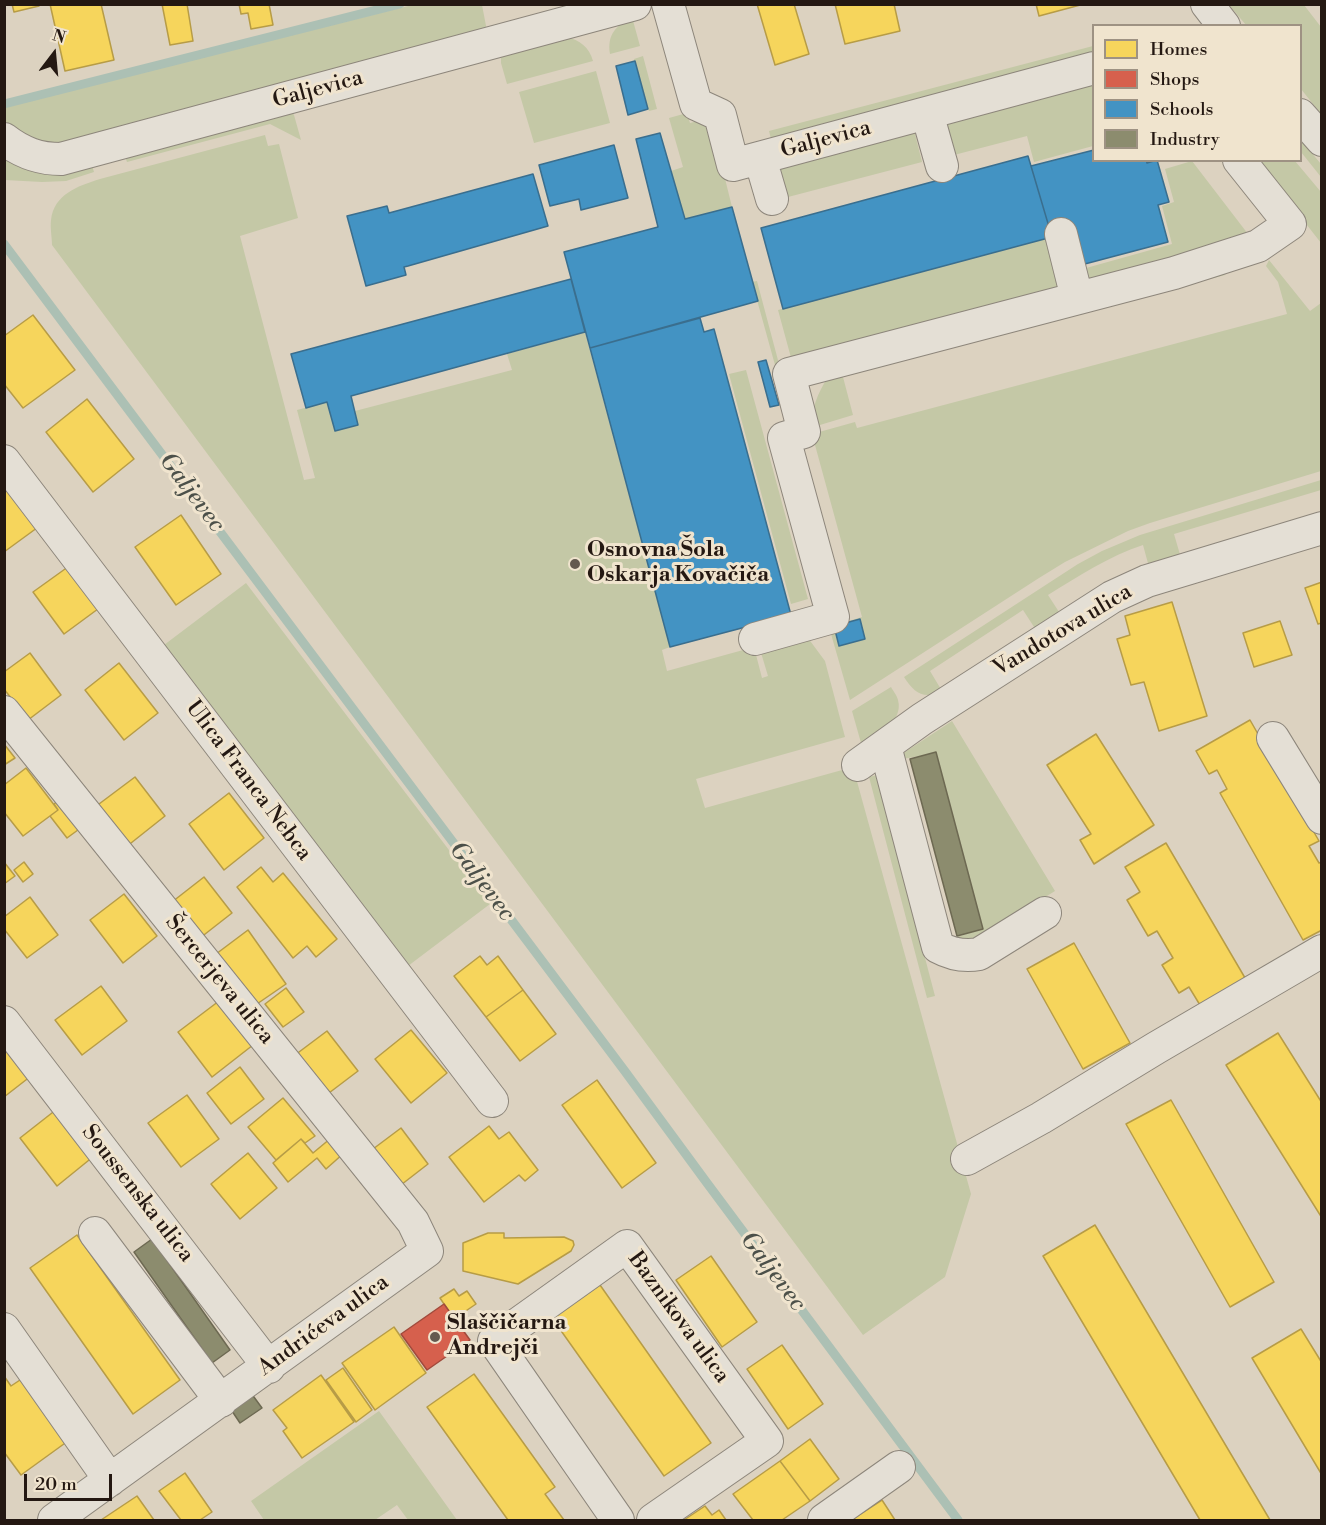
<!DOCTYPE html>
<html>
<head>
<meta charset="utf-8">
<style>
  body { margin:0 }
  #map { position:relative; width:1326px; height:1525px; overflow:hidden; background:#dcd2c0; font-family:"Libre Bodoni",serif }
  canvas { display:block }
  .frame { position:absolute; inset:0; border:6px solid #241812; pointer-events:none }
  .legend { position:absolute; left:1092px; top:24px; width:210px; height:138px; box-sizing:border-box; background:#f0e4ce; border:2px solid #9e9283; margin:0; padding:8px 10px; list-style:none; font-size:18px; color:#241812 }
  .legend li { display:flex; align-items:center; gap:12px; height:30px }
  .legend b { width:30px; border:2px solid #9e9283 }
  .north { position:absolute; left:24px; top:24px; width:60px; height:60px; -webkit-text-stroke:4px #f0e4ce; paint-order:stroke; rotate:16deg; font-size:16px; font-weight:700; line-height:24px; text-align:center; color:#241812 }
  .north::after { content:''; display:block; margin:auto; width:21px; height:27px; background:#241812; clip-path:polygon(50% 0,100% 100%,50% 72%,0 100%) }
  .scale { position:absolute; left:24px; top:1474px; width:88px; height:27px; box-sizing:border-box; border:3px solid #241812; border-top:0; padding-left:8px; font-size:18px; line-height:21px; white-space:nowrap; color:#241812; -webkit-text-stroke:4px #f0e4ce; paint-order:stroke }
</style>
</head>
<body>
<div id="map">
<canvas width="1326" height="1525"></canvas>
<div class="frame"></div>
<ul class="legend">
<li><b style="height:16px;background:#f6d55c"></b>Homes</li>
<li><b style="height:16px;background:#d6604d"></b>Shops</li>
<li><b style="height:16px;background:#4393c3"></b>Schools</li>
<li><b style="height:16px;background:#8c8c6e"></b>Industry</li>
</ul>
<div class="north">N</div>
<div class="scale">20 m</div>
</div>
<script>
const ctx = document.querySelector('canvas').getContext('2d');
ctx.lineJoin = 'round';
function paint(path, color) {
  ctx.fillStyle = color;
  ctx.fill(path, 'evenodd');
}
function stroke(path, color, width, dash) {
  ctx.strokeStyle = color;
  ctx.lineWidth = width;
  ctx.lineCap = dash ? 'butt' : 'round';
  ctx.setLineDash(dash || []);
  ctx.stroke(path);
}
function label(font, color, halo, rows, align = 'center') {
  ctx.font = font + ' "Libre Bodoni",serif';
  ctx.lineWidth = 6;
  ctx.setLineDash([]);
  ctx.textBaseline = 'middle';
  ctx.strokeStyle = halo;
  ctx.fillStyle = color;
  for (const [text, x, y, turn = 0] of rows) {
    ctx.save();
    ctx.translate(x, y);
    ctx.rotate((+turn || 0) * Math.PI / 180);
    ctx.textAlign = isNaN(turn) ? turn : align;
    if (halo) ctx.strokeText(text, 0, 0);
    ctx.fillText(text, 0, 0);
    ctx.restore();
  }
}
const green = new Path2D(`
  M412,5H482L487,31L51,147L14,132L5,120V107Z
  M1229,5H1304L1321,27V114L1301,89L1300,26L1246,25Z
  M632,17L640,46L610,54C607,34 616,26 632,17Z
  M566,37C580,40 589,47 593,61L507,84L501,63V56Z
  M1093,46V61L1007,75L937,94L907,102L773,147L769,131Z
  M643,56L657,109L649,111L634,59Z
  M596,71L610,123L534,143L519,92Z
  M1093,78V146L1034,162L1027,136L954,155L944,118Z
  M292,112L294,115L301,140L270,124L127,162L124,154Z
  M687,113L690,123L710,118L732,207L685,219L671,171L683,167L669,118Z
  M913,126L922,162L788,197L779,163Z
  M265,135L268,146L279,144L298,218L240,236L304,480L315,478L297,410L327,402L335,431L358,425L355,411L512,370L507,354L585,332L670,647L662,650L667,671L754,647L762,678L768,676L759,646L805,634L825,661L845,737L696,779L705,808L853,767L971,1194L945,1277L863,1335L52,245C52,237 50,228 51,220C54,194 78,186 100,179Z
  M1300,139L1321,164V177L1301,152Z
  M4,154L91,162L94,172L66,181L42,182L5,180Z
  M1192,161L1248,234L1084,287L1079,270L1172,244L1162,206L1174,202L1165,169Z
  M1257,161H1295L1321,192V243Z
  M1052,237L1066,292L793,365L778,310Z
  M1269,260L1310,311L1321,303V471L1150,523L1128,531L1065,562L1039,578L850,700L829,627L862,617L812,434L855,422L857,428L1287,314L1278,282L1266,266Z
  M1228,270L1225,275L843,377L853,415L810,428C812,409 817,394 828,377Z
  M757,281L779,364L775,365L752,282Z
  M746,370L808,599L791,604L729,374Z
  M1321,480V492V490L1174,534L1181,558L1149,567L1143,545C1109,556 1079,576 1048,595L1061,615L1036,630L1023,610L930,671L942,691C924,700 914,693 904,677L1078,564L1102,551L1140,535Z
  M246,583L490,904L408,966L164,645Z
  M891,687C893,691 897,695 898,700C904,721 876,738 863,750L852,711Z
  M952,721L1055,891L972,942L953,938L983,929L936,753L897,760L896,758Z
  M877,775L935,996L927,998L869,777Z
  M379,1411L457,1520H408L397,1505L375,1520H264L251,1501Z`);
const homes = new Path2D(`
  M12,4H38L39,6L14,12Z
  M50,4H101L114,60L65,71Z
  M162,4H187L193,41L170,45Z
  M239,4H269L273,25L251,29L248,13L241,14Z
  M757,4H794L809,54L775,65Z
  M835,4H894L900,31L845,44Z
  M1036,4H1084L1039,16Z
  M33,315L75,370L23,408L4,384V336Z
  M87,399L134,459L93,492L46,432Z
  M4,478L41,525L4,552Z
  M181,515L221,574L176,605L135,547Z
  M72,564L102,606L64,634L33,592Z
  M1322,582V623L1318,624L1305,588Z
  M1172,602L1207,716L1159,731L1144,682L1131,685L1117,639L1130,635L1125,616Z
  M1280,621L1292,655L1254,667L1243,633Z
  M30,653L61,695L28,720L4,689V672Z
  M119,663L158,713L124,740L85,690Z
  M1250,720L1319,841L1309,846L1319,863L1322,862V930L1303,940L1220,793L1227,789L1217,770L1209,774L1196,751Z
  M1096,734L1154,825L1094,864L1080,840L1091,834L1047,765Z
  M4,744L15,758L4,765Z
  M26,768L58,810L23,836L4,812V785Z
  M135,777L165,816L126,847L95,807Z
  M229,793L264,838L224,870L189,824Z
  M60,799L82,827L67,838L50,816L58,810L54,804Z
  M1166,843L1248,983L1203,1010L1189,987L1179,993L1162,965L1173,958L1157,931L1148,936L1127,900L1140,892L1125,867Z
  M4,862L15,876L4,884Z
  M24,862L33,874L23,882L14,870Z
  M261,867L273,882L283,873L337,939L316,957L307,946L293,958L237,887Z
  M204,877L232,913L200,938L172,902Z
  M124,894L157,936L123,963L90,920Z
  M30,897L58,935L27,958L4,929V917Z
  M248,930L286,984L254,1006L216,954Z
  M1074,943L1130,1043L1083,1069L1027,969Z
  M480,956L487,965L498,956L523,990L486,1017L454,976Z
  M101,986L127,1021L82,1055L55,1020Z
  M286,988L304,1012L283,1027L265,1004Z
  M523,990L556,1034L520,1061L486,1017Z
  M219,1001L253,1045L212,1077L178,1032Z
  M411,1030L447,1073L411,1103L375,1059Z
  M327,1031L358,1071L325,1096L295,1055Z
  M1278,1033L1322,1103V1218L1226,1065Z
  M4,1043L31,1076L4,1097Z
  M240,1067L264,1099L231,1124L207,1093Z
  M597,1080L656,1163L622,1188L562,1105Z
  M187,1095L219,1139L181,1167L148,1123Z
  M283,1098L315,1136L305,1143L301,1139L276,1160L248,1127Z
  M1171,1100L1274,1282L1230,1307L1126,1124Z
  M57,1109L94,1156L57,1186L20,1138Z
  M489,1126L499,1139L509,1132L538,1170L525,1181L519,1175L484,1202L449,1157Z
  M401,1128L428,1164L397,1188L369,1152Z
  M331,1138L344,1153L326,1169L317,1158L288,1182L273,1163L301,1139L313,1153Z
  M248,1153L277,1188L240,1219L211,1184Z
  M1095,1225L1270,1520H1200L1043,1256Z
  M488,1233H504V1238L564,1237L573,1241L574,1245L571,1251L518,1284L463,1271V1243Z
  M77,1235L180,1380L133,1414L30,1268Z
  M711,1256L757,1322L722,1347L676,1280Z
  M600,1285L711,1443L664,1476L552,1318Z
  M454,1289L459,1296L467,1291L476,1304L454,1319L440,1298Z
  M394,1327L426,1373L375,1410L342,1363Z
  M1301,1329L1322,1363V1475L1252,1358Z
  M782,1345L823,1404L788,1429L747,1369Z
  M343,1368L372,1410L356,1422L326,1380Z
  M474,1374L555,1487L545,1494L564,1520H508L427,1407Z
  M321,1375L354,1422L302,1458L283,1431L287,1428L273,1410Z
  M4,1376L11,1386L23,1378L68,1441L21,1475L4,1452Z
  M810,1439L839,1479L810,1501L780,1461Z
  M780,1461L810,1501L782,1520H753L733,1494Z
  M185,1473L212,1512L200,1520H181L159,1491Z
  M137,1496L154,1520H101Z
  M882,1500L895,1520H851Z
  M705,1506L712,1515L719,1510L726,1520H684Z`);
const shops = new Path2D(`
  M444,1304L470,1340L427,1370L401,1334Z`);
const schools = new Path2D(`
  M635,61L648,109L628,115L616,66Z
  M660,133L685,219L732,207L758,301L590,348L564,252L658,227L636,139Z
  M614,145L628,198L581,210L579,199L550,206L539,165Z
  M1094,150V160H1146L1147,163L1157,160L1169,202L1158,205L1168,242L1081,265L1052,237L1031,166Z
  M1028,156L1052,237L783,309L761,228Z
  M533,174L548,226L408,266L404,267L406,275L366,286L347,216L387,206L389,213Z
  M571,279L585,332L351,396L358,425L335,431L327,402L306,408L291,354Z
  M700,318L704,332L714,329L791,615L670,647L590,348Z
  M766,360L779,405L770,407L758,362Z
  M860,619L865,639L839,646L834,626Z`);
const industry = new Path2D(`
  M936,752L983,929L957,936L910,759Z
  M152,1239L230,1350L212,1363L134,1252Z
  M251,1393L262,1408L240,1423L230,1408Z`);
const stream = new Path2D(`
  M4,104L400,4
  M4,244L624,1070L707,1183L958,1520`);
const minor = new Path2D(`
  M668,4L696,104L720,115L733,165L1094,68
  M1207,4L1224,26
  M927,113L942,166
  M1300,115L1322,140
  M4,139C22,153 39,159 61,159L635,4
  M760,158L772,199
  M1061,234L1077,298
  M4,461L492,1101
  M755,639L833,617L784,438L804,432L789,374L1174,273L1258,246L1290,224L1239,160
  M4,712L413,1222L427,1251L54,1520
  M1273,738L1322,818
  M885,746L938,947C951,954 964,957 979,954L1045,913
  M858,765L922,719L1112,597L1147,581L1322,528
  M4,1022L269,1367
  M967,1159L1041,1118L1156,1048L1322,951
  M95,1233L221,1401
  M4,1329L110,1480
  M618,1520L494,1341L627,1246L767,1441L653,1520
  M824,1520L899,1467`);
const markers = [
  [575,564,6,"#64594f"],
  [435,1337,6,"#64594f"]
];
const streetNames = [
  ["Galjevica",318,90,-15],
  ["Galjevica",826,140,-15],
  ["Vandotova ulica",1063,631,-31],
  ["Ulica Franca Nebca",248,781,53],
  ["Šercerjeva ulica",219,980,51],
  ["Soussenska ulica",137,1194,52],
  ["Baznikova ulica",678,1318,54],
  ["Andrićeva ulica",324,1326,-36]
];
const poiNames = [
  ["Osnovna Šola",587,551],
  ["Oskarja Kovačiča",587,576],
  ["Slaščičarna",447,1324],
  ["Andrejči",447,1349]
];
const waterNames = [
  ["Galjevec",191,493,53],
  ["Galjevec",481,882,53],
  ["Galjevec",772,1272,53]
];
paint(green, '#c4c8a6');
paint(homes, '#f6d55c');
stroke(homes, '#b79c46', 1.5);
paint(shops, '#d6604d');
stroke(shops, '#a14a3b', 1.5);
paint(schools, '#4393c3');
stroke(schools, '#3a6e8e', 1.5);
paint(industry, '#8c8c6e');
stroke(industry, '#6d6952', 1.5);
stroke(stream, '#acc0b4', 9);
stroke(minor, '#8d867b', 34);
stroke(minor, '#e4dfd5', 32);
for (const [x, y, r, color] of markers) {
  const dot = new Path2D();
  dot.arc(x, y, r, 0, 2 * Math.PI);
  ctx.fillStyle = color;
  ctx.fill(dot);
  stroke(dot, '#f0e4ce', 2);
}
label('22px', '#241812', '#f0e4ce', streetNames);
label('bold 22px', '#241812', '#f0e4ce', poiNames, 'left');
label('italic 24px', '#4c5049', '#f0e4ce', waterNames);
</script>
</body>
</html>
